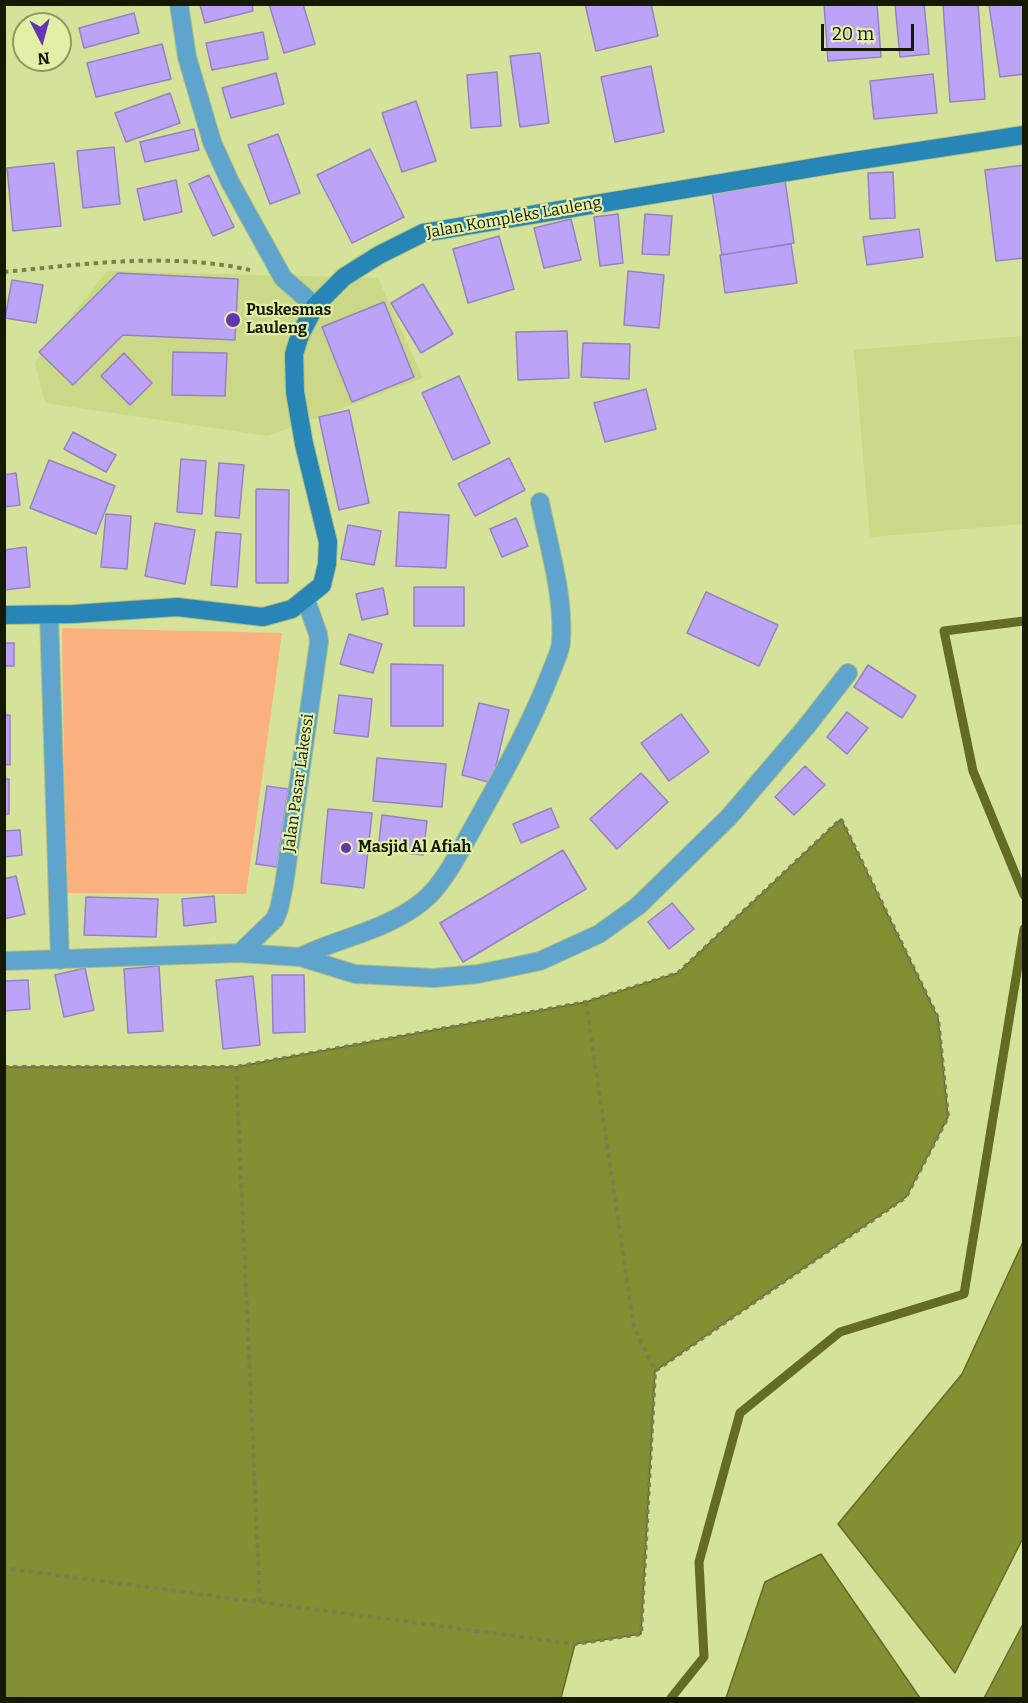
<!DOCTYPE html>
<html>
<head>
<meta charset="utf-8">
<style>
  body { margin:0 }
  #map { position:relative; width:1028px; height:1703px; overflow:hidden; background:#d5e299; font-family:Bitter,serif }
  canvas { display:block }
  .frame { position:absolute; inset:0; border:6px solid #151900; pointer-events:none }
  .north { position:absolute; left:12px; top:12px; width:60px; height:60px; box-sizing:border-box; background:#e2efa6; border:2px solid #909964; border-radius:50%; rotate:174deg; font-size:16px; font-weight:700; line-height:24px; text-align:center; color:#151900 }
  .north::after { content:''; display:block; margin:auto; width:21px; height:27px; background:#6436ad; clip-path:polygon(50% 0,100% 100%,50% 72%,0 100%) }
  .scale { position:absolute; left:821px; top:24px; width:93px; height:27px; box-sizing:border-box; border:3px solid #151900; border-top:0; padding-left:8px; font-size:18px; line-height:21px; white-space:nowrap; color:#151900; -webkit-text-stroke:4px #e2efa6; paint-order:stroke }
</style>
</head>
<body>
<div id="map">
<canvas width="1028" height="1703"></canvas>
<div class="frame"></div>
<div class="north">N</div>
<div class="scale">20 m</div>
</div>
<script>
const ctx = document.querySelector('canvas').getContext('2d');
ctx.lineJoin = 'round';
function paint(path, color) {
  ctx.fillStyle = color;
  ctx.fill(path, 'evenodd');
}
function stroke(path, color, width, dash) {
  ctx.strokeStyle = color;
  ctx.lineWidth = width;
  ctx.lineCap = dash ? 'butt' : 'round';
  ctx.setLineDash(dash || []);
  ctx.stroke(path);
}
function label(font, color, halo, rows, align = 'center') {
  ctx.font = font + ' Bitter,serif';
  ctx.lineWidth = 4.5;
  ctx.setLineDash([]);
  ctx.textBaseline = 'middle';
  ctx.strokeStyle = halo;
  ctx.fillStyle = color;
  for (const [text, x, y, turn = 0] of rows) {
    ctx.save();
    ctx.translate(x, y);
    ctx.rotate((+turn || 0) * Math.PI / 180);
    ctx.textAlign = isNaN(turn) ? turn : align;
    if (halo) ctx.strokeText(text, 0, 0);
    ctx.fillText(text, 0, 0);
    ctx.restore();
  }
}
const built = new Path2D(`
  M107,271L378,278L423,378L268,436L45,403L35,362Z
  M1023,336V524L870,537L854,350Z`);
const green = new Path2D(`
  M62,628L282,633L246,894L66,893Z`);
const water = new Path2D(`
  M841,819L938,1018L948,1117L906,1197L655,1371L641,1634L575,1644L561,1698H5V1067H236L586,1002L678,973Z
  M1023,1242V1538L955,1673L838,1524L962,1374Z
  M821,1554L920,1698H726L765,1582Z
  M1023,1624V1698H984Z`);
const stream = new Path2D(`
  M1024,621L944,631L973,771L1024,895
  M671,1698L704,1657L699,1562L740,1413L840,1332L964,1294L1024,929`);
const building = new Path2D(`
  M252,4L253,11L205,23L200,5Z
  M269,4H303L315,44L284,53Z
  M585,4H651L658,36L596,51Z
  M824,4H877L881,57L828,61Z
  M895,4H924L929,54L900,57Z
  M943,4H978L985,99L950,102Z
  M1023,4L1024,74L1000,77L989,5Z
  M134,13L139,33L84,48L79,28Z
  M263,32L268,59L212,70L206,43Z
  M162,44L171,79L96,97L87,63Z
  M540,53L549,123L520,127L510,56Z
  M651,66L664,132L615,142L601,77Z
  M497,72L501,126L471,128L467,75Z
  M276,73L284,104L231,118L222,88Z
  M933,74L937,113L874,119L870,81Z
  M170,93L180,123L126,142L115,113Z
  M416,101L436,161L402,172L382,113Z
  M194,129L199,150L145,162L140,142Z
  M278,134L300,193L270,204L248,145Z
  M114,147L120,204L83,208L77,151Z
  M370,149L404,217L352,243L317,175Z
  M54,163L61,226L13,231L7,168Z
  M1024,165V258L996,261L985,170Z
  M893,172L895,218L870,219L868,173Z
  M209,175L234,227L213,236L189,184Z
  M176,180L182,212L144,220L137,189Z
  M785,180L794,243L722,255L712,191Z
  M618,214L623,263L600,266L594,217Z
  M645,214L672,216L669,255L642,254Z
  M571,219L581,260L544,268L534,228Z
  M919,229L923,257L867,265L863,237Z
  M499,236L514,289L468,303L453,249Z
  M791,244L797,283L725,293L720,255Z
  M628,271L664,275L659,328L624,325Z
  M118,273L238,279L235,340L123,335L73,385L39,352Z
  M12,280L43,285L36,323L5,318Z
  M423,284L453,334L421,353L391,303Z
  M384,302L414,377L352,402L322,327Z
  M567,331L569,378L518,380L516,332Z
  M583,343L630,344L629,379L581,377Z
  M173,352L227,353L225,396L172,395Z
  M124,353L152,383L130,405L101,376Z
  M459,376L490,443L453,460L422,393Z
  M646,389L656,429L605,442L594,403Z
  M349,410L369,503L339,510L319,417Z
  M73,432L116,455L106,472L64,449Z
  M509,458L525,490L475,516L458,484Z
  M181,459L206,461L202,514L177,512Z
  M49,460L115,486L96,534L30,508Z
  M219,463L244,465L239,518L215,516Z
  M16,473L20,505L4,507V475Z
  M256,489L289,490L288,583H256Z
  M399,512L449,515L446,568L396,566Z
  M106,514L131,516L127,569L101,567Z
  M516,518L528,546L502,557L490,529Z
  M155,523L195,530L185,584L145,576Z
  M348,525L381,531L374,565L341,559Z
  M216,532L241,534L237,587L211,585Z
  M26,547L30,587L4,590V550Z
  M414,587H464V626H414Z
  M383,588L388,614L362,620L356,594Z
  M706,592L778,625L759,666L687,633Z
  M349,634L382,644L373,673L340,664Z
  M4,643H14V666H4Z
  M391,664L443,665V726H391Z
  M868,665L916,696L902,718L854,687Z
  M339,695L372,699L368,737L334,733Z
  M479,703L509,710L492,783L462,775Z
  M847,712L868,728L847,754L827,737Z
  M681,714L709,752L669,781L641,743Z
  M4,715H10V765L4,764Z
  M377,758L446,764L442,807L373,801Z
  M805,766L825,785L794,815L775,797Z
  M641,773L668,802L617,849L590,819Z
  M4,779H9V814H4Z
  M267,786L288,789L277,867L256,864Z
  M551,808L559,827L521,843L513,824Z
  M328,809L372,813L364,888L321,883Z
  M382,815L427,821L423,855L378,850Z
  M20,830L22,855L4,857V831Z
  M563,850L586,889L463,962L440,923Z
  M16,876L25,914L4,919V879Z
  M214,896L216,922L184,926L182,899Z
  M86,897L158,899L156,937L84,935Z
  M672,903L694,929L669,949L648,922Z
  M159,966L163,1031L128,1033L124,969Z
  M85,968L94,1010L64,1017L55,975Z
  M272,975H304L305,1032L273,1033Z
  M253,976L260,1045L223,1049L216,980Z
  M28,980L30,1009L4,1011V981Z`);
const path = new Path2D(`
  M4,272C85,264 170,252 250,270
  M586,1002L634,1328L655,1371
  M4,1067H236L586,1002L678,973L841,819L938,1018L948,1117L906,1197L655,1371L641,1634L575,1644L4,1568
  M236,1067L260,1602`);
const street = new Path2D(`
  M179,4L187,57L212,142L230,182L283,278L315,306
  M49,615L60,960
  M240,953L275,919L279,909L284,885L319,642L318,634L306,600
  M300,957C341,937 386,931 423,901C444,884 461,849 474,826C503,774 532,723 553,667C556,659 561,650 561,641C564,595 549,548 540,502
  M4,961L240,953L300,957L355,974L434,978L478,974L540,961L599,934L638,906L729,817L806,727L848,673`);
const secondary = new Path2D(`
  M4,615L73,614L177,607L263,617L292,609L322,585L327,564L328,542L304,444L295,392L294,354L300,335L315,306L344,277L379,255L423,233L841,163L1024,135`);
const markers = [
  [233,320,8,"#6436ad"],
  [346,848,6,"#6436ad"]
];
const streetNames = [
  ["Jalan Kompleks Lauleng",514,218,-10],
  ["Jalan Pasar Lakessi",299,783,-82]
];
const poiNames = [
  ["Puskesmas",246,311],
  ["Lauleng",246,329],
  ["Masjid Al Afiah",358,848]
];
paint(built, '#cbd887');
paint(green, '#fab17d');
paint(water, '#838f32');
stroke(water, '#626c23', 1.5);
stroke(stream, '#626c23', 9);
paint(building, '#bba4f7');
stroke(building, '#9483c2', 1.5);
stroke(street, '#b2be7d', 20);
stroke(secondary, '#b2be7d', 20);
stroke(path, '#78804f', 4, [4.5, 4.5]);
stroke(street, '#5ea4cd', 18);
stroke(secondary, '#2786b6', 18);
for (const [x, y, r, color] of markers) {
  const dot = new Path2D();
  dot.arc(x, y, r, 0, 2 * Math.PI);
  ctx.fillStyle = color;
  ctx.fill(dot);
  stroke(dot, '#e2efa6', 2);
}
label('16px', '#151900', '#e2efa6', streetNames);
label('bold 16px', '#151900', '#e2efa6', poiNames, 'left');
</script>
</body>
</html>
